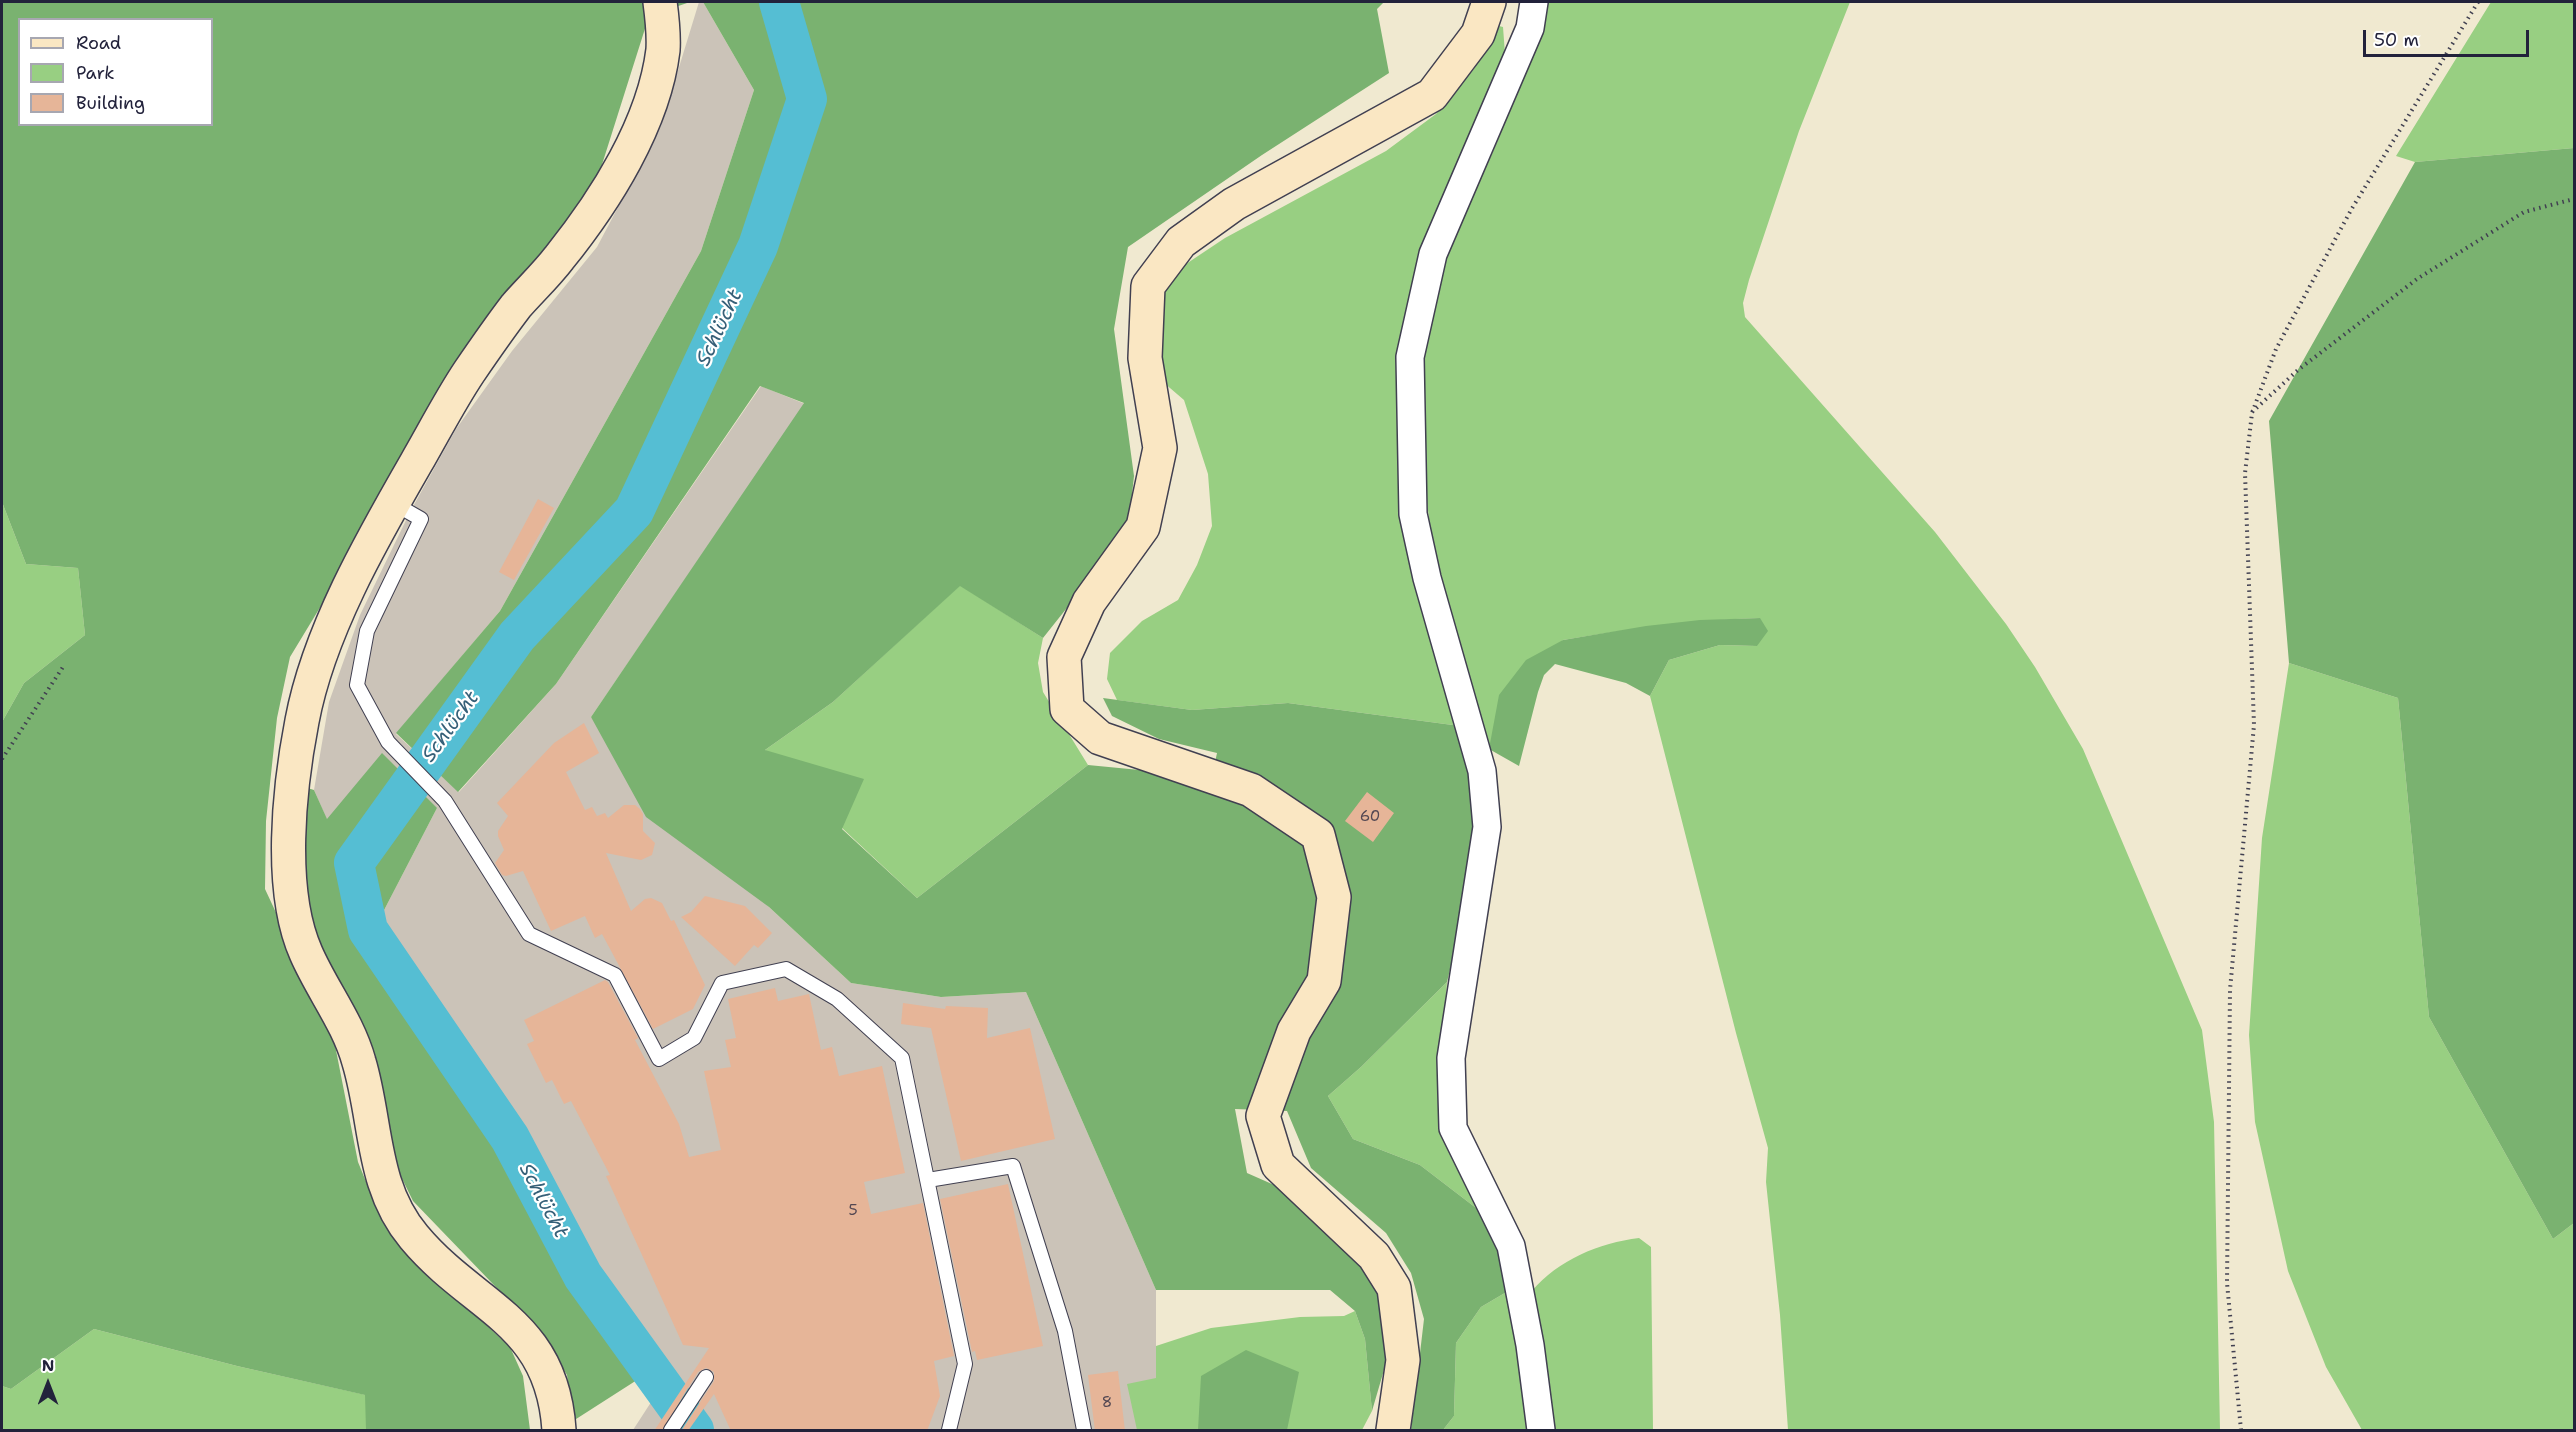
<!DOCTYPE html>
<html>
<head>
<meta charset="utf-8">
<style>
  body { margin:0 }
  #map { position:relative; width:2576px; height:1432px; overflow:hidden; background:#f0e9d0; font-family:"Shantell Sans",sans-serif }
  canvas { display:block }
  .frame { position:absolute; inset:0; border:3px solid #22223b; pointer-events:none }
  .legend { position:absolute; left:18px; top:18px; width:195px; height:108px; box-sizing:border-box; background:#fff; border:2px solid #a7a7b1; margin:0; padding:8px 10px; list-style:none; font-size:18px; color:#22223b }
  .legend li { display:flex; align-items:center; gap:12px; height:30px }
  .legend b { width:30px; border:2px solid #a7a7b1 }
  .north { position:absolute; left:18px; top:1354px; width:60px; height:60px; -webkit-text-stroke:4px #fff; paint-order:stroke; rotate:0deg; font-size:16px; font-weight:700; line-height:24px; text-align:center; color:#22223b }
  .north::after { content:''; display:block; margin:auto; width:21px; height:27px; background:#22223b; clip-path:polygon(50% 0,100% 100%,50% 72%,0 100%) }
  .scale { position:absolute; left:2363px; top:30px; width:166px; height:27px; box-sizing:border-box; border:3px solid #22223b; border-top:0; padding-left:8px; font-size:18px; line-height:21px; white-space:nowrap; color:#22223b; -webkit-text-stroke:4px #fff; paint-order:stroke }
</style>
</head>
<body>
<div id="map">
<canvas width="2576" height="1432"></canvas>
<div class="frame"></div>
<ul class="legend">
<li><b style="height:8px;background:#fae7c3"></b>Road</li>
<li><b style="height:16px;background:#98cf82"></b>Park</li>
<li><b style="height:16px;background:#e6b598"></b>Building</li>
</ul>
<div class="north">N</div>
<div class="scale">50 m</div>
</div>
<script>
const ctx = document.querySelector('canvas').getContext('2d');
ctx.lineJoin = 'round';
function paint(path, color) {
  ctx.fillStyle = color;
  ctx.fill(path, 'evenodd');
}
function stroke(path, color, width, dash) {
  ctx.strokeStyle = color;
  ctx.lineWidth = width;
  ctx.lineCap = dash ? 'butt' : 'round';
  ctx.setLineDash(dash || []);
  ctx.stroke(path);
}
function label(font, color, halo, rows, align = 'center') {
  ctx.font = font + ' "Shantell Sans",sans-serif';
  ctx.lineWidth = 4.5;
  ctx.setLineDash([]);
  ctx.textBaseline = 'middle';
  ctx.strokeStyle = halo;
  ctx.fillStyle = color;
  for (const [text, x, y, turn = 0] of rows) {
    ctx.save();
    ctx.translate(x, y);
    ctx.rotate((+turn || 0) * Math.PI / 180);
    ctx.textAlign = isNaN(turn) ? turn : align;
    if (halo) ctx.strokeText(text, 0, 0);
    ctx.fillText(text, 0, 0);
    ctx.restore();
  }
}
const industrial = new Path2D(`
  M699,2H703L754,90L701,251L500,611L396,734L459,792L556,684L761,386L805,404L591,717L769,907L851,983L941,997L1026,992L1156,1290V1430H633L668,1376L381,916L437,808L327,820L314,790L329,702L360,615L410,512L456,429L512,351L597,247L661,126Z`);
const green = new Path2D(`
  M1546,2H1850L1799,131L1749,280L1743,303L1745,317L1935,532L2006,624L2035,667L2083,749L2202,1030L2214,1122L2220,1430H1788L1780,1315L1766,1182L1768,1148L1736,1033L1650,696L1669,660L1720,645L1757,646L1760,618C1693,620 1629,629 1563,640L1489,749L1437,581L1425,487L1420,391L1425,336L1448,246L1492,154L1541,35Z
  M2491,2H2574V148L2415,162L2396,156Z
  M1495,25L1503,27L1505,54L1417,271L1401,331L1402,380L1460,726L1288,703L1192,710L1117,700L1107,679L1110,653L1142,621L1178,600L1197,565L1212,526L1208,474L1184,400L1163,382L1162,293L1186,264L1225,238L1386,151L1436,114L1474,69Z
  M2,502L26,564L78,568L85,635L24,683L2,722Z
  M960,585L1043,638L1038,663L1043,692L1088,765L917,898L842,828L765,750L833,702Z
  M2289,663L2398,698L2429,1017L2553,1239L2574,1223V1430H2362L2326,1367L2288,1271L2255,1122L2249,1035L2262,838Z
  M1447,982L1438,1104L1480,1211L1420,1165L1353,1139L1328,1096L1361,1067Z
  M1639,1238L1651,1247L1653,1430H1549L1532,1291C1558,1260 1599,1243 1639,1238Z
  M1515,1287L1536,1430H1443L1454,1416L1456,1343L1481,1307Z
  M1355,1311L1365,1339L1372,1411L1362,1430H1137L1127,1384L1156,1378V1346L1211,1328L1300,1317L1344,1316Z
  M94,1329L237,1366L366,1395V1430H2V1386L11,1389Z`);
const forest = new Path2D(`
  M2,2H690L649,16L599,174L487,332L290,657L277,718L266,821L265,889L333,1035L358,1162L380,1216L427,1270L510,1347L523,1376L530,1430H366L365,1395L237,1366L94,1329L11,1389L2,1386V722L24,683L85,635L78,568L26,564L2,502ZM20,20H212V124H20Z
  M703,2H1384L1377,9L1389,73L1262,155L1128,247L1114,329L1134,476L1128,531L1043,638L960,586L833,702L765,750L864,779L842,829L917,898L1088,765L1212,777L1217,753L1159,739L1112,716L1103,698L1192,710L1288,703L1460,726L1484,828L1447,982L1361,1067L1328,1096L1353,1139L1420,1165L1480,1211L1515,1287L1481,1307L1456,1343L1454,1416L1443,1430H1411L1424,1319L1411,1273L1386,1233L1311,1168L1287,1111L1235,1109L1247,1173L1290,1192L1377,1270L1393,1339L1372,1411L1365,1339L1355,1311L1330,1290H1156L1026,992L941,997L851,983L769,907L646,817L591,717L804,403L760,386L556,684L458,792L396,733L500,611L701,251L754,90Z
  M2574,148V1223L2553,1239L2429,1017L2398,698L2289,663L2269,421L2415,162Z
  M1760,618L1768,631L1757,646L1720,645L1669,660L1650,696L1626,683L1555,664L1544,675L1538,692L1519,766L1489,749L1499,695L1526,660L1563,640L1646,626L1700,620Z
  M382,753L437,808L381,916L537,1162L651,1371L573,1421L567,1375L544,1337L413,1201L392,1158L299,899L298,785L314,790L327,819Z
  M1246,1350L1299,1372L1287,1430H1198L1201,1376Z`);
const river = new Path2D(`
  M694,1430L583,1276L510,1138L368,930L354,863L517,636L634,511L758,246L807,99L779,2`);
const building = new Path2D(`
  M538,499L554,508L514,580L499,572Z
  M584,723L599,753L566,772L585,810L592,807L597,816L605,813L608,818L624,805H635L640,809L643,814V831L655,843L652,855L641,860L606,853L631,911L645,899L651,898L662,903L671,921L674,920L705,985L693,1009L653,1029L602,934L595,938L585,916L551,931L523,871L506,876L502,875L495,863L504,850L498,836V831L508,816L497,803L554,743Z
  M1367,792L1394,813L1373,842L1345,821Z
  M705,896L745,906L772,933L758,948L754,945L735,966L681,917L691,912Z
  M605,980L608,982L638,1038L635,1040L679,1124L689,1157L721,1150L704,1071L731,1067L725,1040L736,1038L728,999L775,988L778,1001L809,994L821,1050L832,1047L839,1076L882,1066L905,1173L864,1182L871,1214L923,1203L954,1356L934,1361L940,1396L927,1431H731L714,1394L688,1431H681L714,1381V1372L706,1368L698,1372L662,1431H654L709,1348L683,1345L606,1176L610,1175L571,1101L564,1104L552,1080L546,1083L527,1044L534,1041L524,1020Z
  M903,1003L945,1009L946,1006L988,1008L987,1038L1030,1028L1055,1139L961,1161L931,1028L901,1024Z
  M1008,1184L1043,1346L977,1360L975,1351L972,1352L940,1199Z
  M1118,1371L1125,1431H1095L1088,1375Z`);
const path = new Path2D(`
  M2252,412L2298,370L2417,279L2524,212L2574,199
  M2,759L63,667
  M2241,1430L2227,1283L2230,990L2254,725L2245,473L2252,413L2276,349L2351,210L2478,2`);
const lane = new Path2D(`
  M393,503L421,519L367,631L357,685L388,742L445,801L529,934L615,975L659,1059L694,1038L722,983L786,969L837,999L902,1058L965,1364L949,1430
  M928,1180L1013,1166L1065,1331L1084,1430
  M671,1430L706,1377`);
const street = new Path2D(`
  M1534,2L1530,28L1433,254L1410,357L1413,514L1427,578L1482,771L1487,827L1451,1058L1453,1128L1511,1246L1530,1345L1541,1430`);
const secondary = new Path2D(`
  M559,1430C552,1320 474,1309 414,1237C371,1186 377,1122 359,1062C348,1022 322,990 306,953C278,890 289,788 302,721C319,630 374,536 420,456C436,428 451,399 469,372C484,350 500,327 516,306C530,290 546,275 559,258C605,201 654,124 663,50C664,34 662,17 660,2
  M1393,1430L1403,1360L1394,1288L1374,1256L1278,1165L1263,1116L1294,1031L1324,981L1334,897L1318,835L1251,790L1100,738L1067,709L1064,657L1089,602L1143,527L1160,448L1145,358L1148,286L1181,242L1234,204L1432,95L1478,34L1489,2`);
const numberNames = [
  ["60",1370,817],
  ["5",853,1211],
  ["8",1107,1403]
];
const waterNames = [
  ["Schlücht",720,328,-65],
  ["Schlücht",451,727,-54],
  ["Schlücht",543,1201,62]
];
paint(industrial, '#cbc3b8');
paint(green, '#98cf82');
paint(forest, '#7ab270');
stroke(river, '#55bed3', 40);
paint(building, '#e6b598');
stroke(lane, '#414051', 16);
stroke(street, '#414051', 30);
stroke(secondary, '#414051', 36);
stroke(path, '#414051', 4, [1.5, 4.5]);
stroke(lane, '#fff', 14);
stroke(street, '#fff', 27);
stroke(secondary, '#fae7c3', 33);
label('15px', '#534752', null, numberNames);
label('italic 20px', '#366078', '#fff', waterNames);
</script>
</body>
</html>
